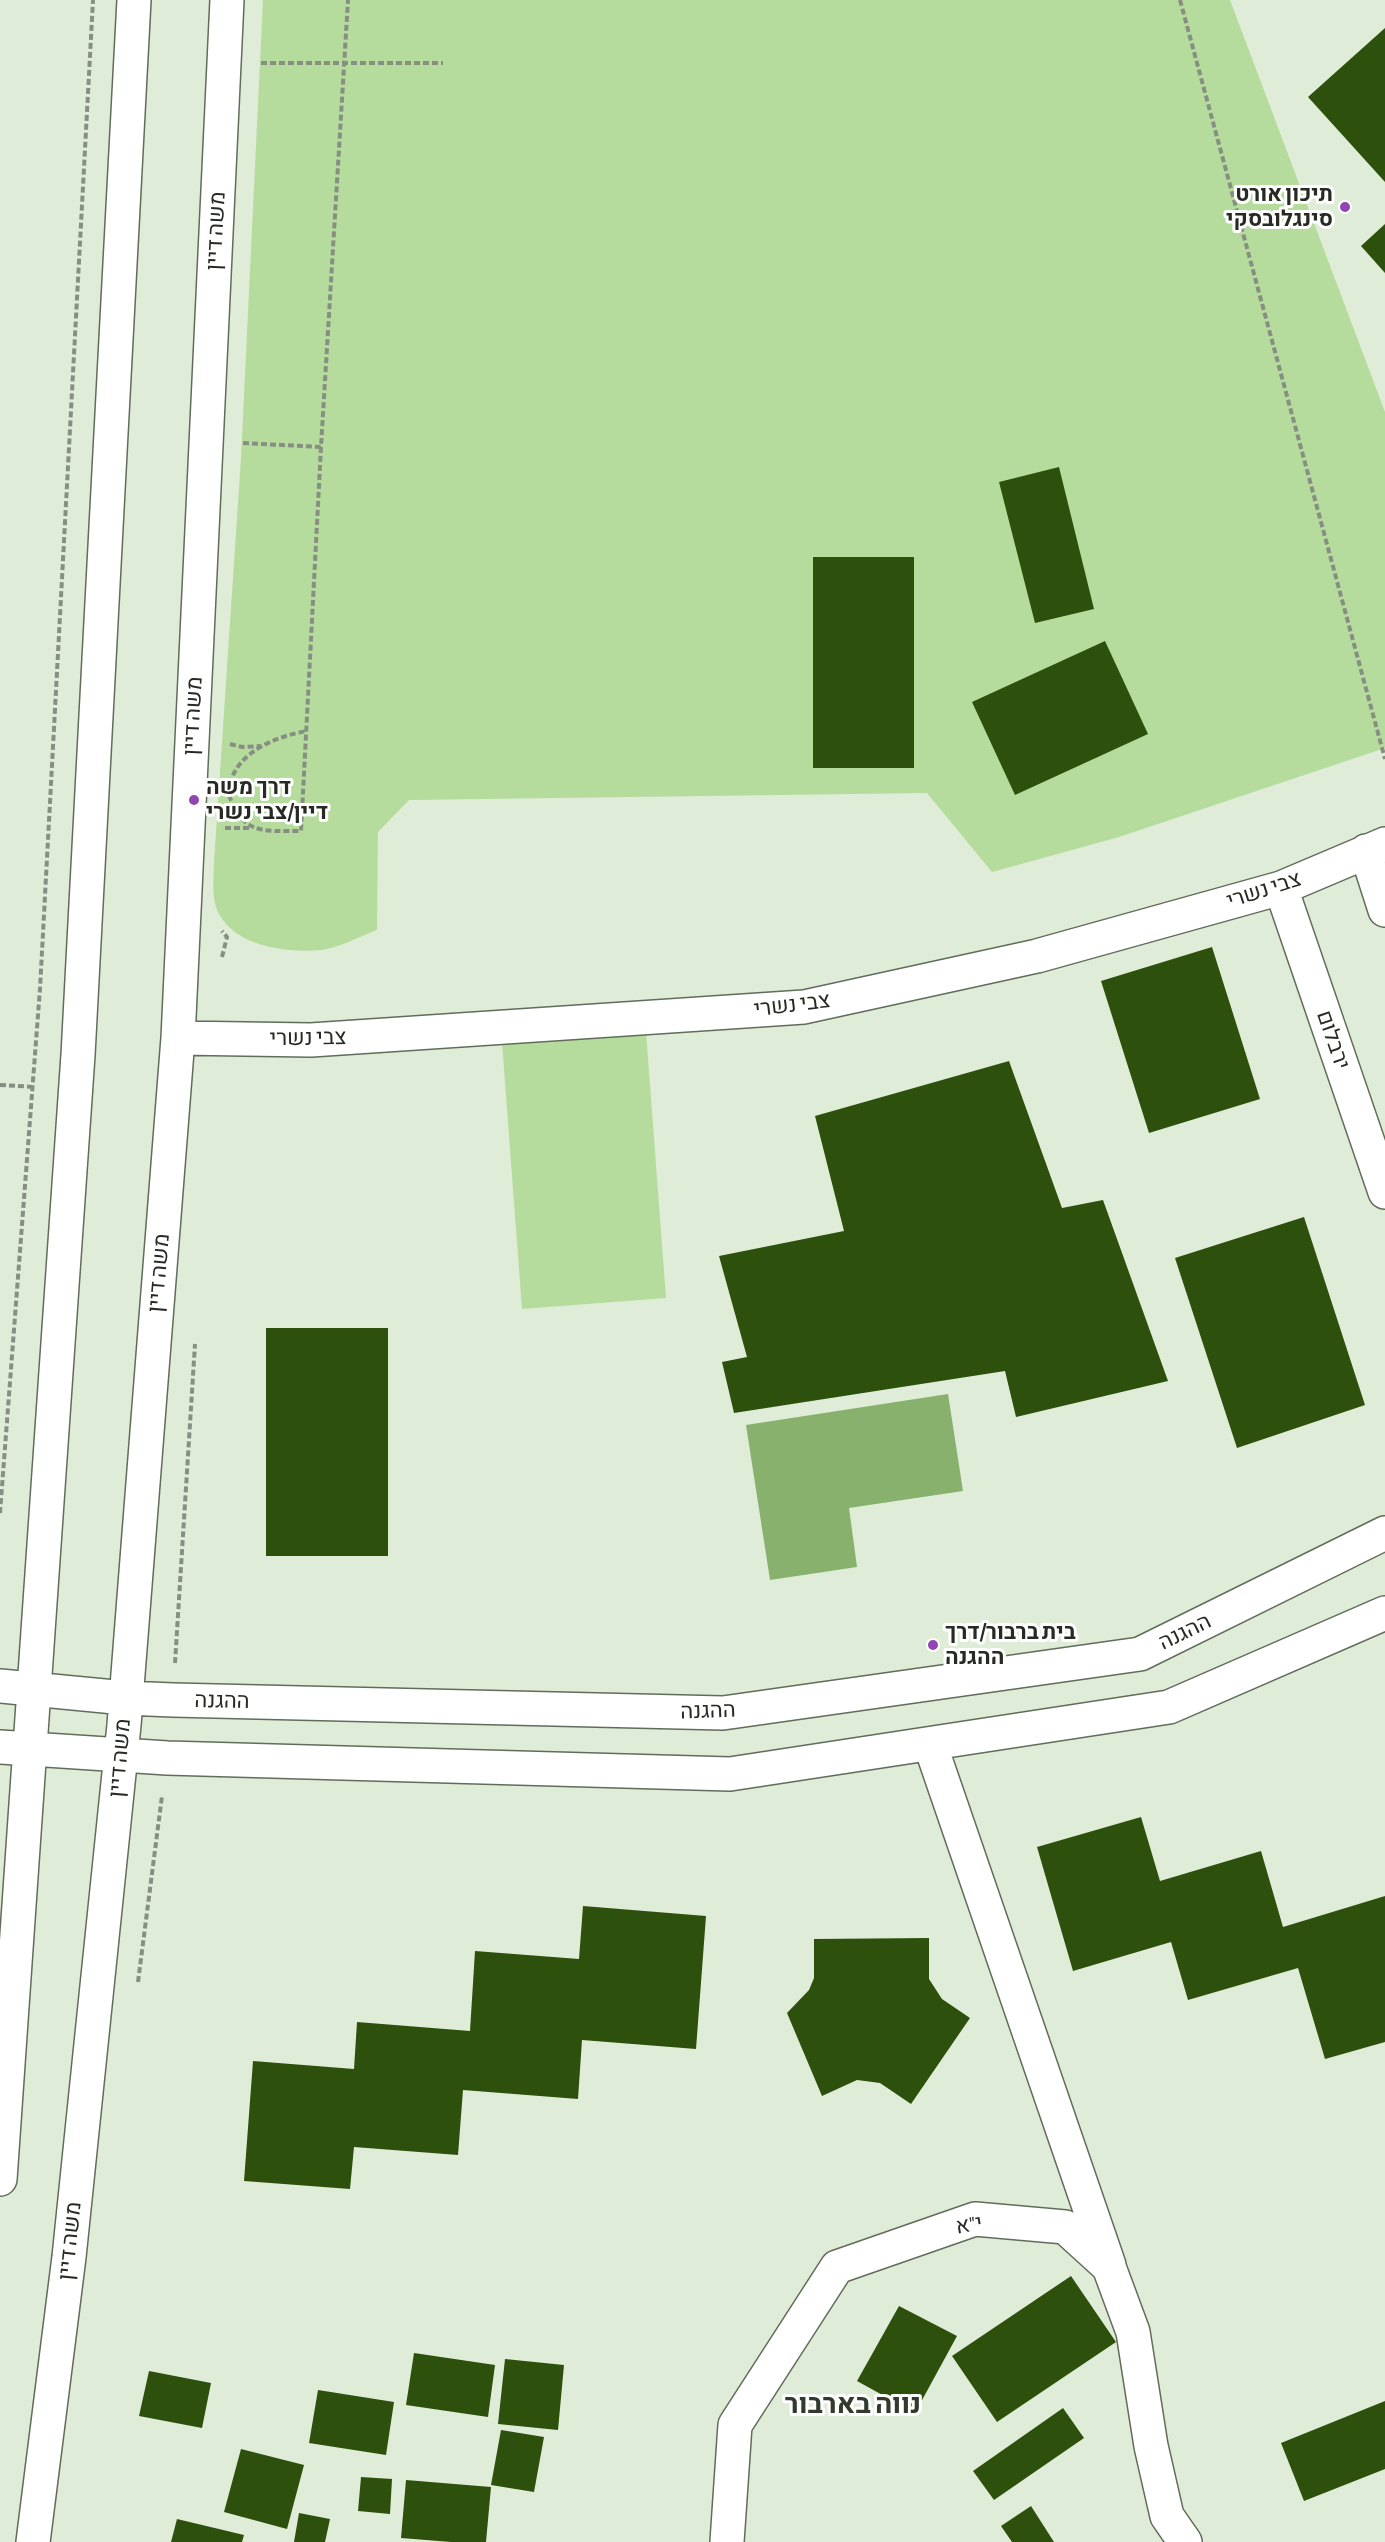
<!DOCTYPE html>
<html>
<head>
<meta charset="utf-8">
<style>
  body { margin:0 }
  canvas { display:block; background:#dfecd7 }
</style>
</head>
<body>
<canvas width="1385" height="2542"></canvas>
<script>
const ctx = document.querySelector('canvas').getContext('2d');
ctx.lineJoin = 'round';
function paint(path, color) {
  ctx.fillStyle = color;
  ctx.fill(path, 'evenodd');
}
function stroke(path, color, width, dash) {
  ctx.strokeStyle = color;
  ctx.lineWidth = width;
  ctx.lineCap = dash ? 'butt' : 'round';
  ctx.setLineDash(dash || []);
  ctx.stroke(path);
}
function label(font, color, halo, rows, align = 'center') {
  ctx.font = font + ' "Alegreya Sans",Heebo,sans-serif';
  ctx.lineWidth = 6;
  ctx.setLineDash([]);
  ctx.textBaseline = 'middle';
  ctx.strokeStyle = halo;
  ctx.fillStyle = color;
  for (const [text, x, y, turn = 0] of rows) {
    ctx.save();
    ctx.translate(x, y);
    ctx.rotate((+turn || 0) * Math.PI / 180);
    ctx.textAlign = isNaN(turn) ? turn : align;
    if (halo) ctx.strokeText(text, 0, 0);
    ctx.fillText(text, 0, 0);
    ctx.restore();
  }
}
const green = new Path2D(`
  M263,0H1230L1385,412V748L1119,837L992,872L927,793L409,800L378,832L377,930C360,936 339,948 321,950C287,953 235,947 218,912C211,898 214,877 214,862L241,458Z
  M646,1032L666,1298L522,1309L502,1042Z`);
const water = new Path2D(`
  M948,1394L963,1491L849,1508L857,1567L770,1580L746,1425Z`);
const building = new Path2D(`
  M1385,28V182L1308,97Z
  M1385,224V273L1361,246Z
  M1059,467L1094,609L1035,623L999,482Z
  M813,557H914V768H813Z
  M1105,641L1148,734L1015,795L972,702Z
  M1212,947L1260,1099L1149,1133L1101,981Z
  M1009,1061L1062,1208L1103,1200L1168,1381L1016,1417L1005,1371L734,1413L722,1362L747,1357L719,1256L844,1231L815,1116Z
  M1304,1217L1365,1405L1237,1448L1175,1258Z
  M266,1328H388V1556H266Z
  M1141,1817L1160,1881L1261,1851L1283,1927L1385,1896V2042L1325,2059L1298,1968L1188,2000L1171,1942L1073,1971L1037,1847Z
  M583,1906L706,1916L696,2049L582,2040L578,2099L463,2090L458,2155L354,2147L350,2189L244,2181L253,2061L354,2069L357,2022L470,2031L475,1951L579,1959Z
  M929,1938V1979L942,1999L970,2018L911,2104L880,2083L857,2080L822,2096L787,2013L809,1990L814,1978V1939Z
  M1071,2276L1116,2342L997,2422L952,2356Z
  M899,2306L957,2336L915,2413L857,2381Z
  M414,2353L495,2365L488,2417L406,2405Z
  M505,2359L564,2365L558,2430L498,2424Z
  M149,2371L211,2383L202,2428L139,2416Z
  M318,2390L394,2402L386,2455L309,2443Z
  M1385,2401V2469L1304,2501L1281,2443Z
  M1063,2408L1084,2438L994,2500L973,2471Z
  M501,2430L544,2437L534,2492L491,2485Z
  M241,2449L304,2465L287,2529L224,2512Z
  M361,2477L392,2479L390,2514L358,2511Z
  M406,2480L491,2487L486,2542H451L401,2538Z
  M1031,2506L1054,2542H1012L1001,2526Z
  M299,2513L330,2519L325,2542H294Z
  M177,2519L244,2535L242,2542H171Z`);
const path = new Path2D(`
  M1180,0L1385,759
  M261,63H443
  M243,443L321,447
  M230,744L242,747L261,746
  M230,784C238,751 276,737 306,731
  M229,795C243,835 263,831 301,831L321,447L348,0
  M225,828H251
  M222,957L227,937L222,931
  M0,1085L35,1087
  M0,1513L40,989L93,0
  M175,1663L195,1344
  M138,1982L162,1796`);
const minor = new Path2D(`
  M1366,851L1385,910
  M1281,888L1385,1192
  M178,1038L311,1040L804,1007L1037,956L1281,888L1385,844
  M0,1686L125,1698L173,1700L723,1713L1140,1654L1385,1533
  M930,1744L1109,2265
  M0,1747L167,1758L730,1774L1169,1707L1385,1613
  M0,2179L78,1055L134,0
  M33,2542L69,2257L124,1725L178,1038L227,0
  M727,2542L735,2425L837,2267L975,2219L1065,2227L1109,2267L1133,2332L1151,2446L1167,2516L1185,2542`);
const markers = [
  [1345,207,6,"#9144b4"],
  [194,800,6,"#9144b4"],
  [933,1645,6,"#9144b4"]
];
const poiNames = [
  ["תיכון אורט",1333,194,"right"],
  ["סינגלובסקי",1333,219,"right"],
  ["דרך משה",206,787],
  ["דיין/צבי נשרי",206,812],
  ["בית ברבור/דרך",945,1632],
  ["ההגנה",945,1657]
];
const streetNames = [
  ["משה דיין",216,231,-87],
  ["משה דיין",193,716,-87],
  ["צבי נשרי",1264,890,-18],
  ["צבי נשרי",792,1005,-7],
  ["צבי נשרי",308,1038,-1],
  ["ירבלום",1333,1040,71],
  ["משה דיין",159,1273,-85],
  ["ההגנה",1185,1632,-26],
  ["ההגנה",222,1701,1],
  ["ההגנה",708,1711,-2],
  ["משה דיין",120,1758,-85],
  ["י\"א",969,2225,-10],
  ["משה דיין",70,2241,-84]
];
const districtNames = [
  ["נווה בארבור",853,2405]
];
paint(green, '#b5dc9d');
paint(water, '#88b16e');
paint(building, '#2d510d');
stroke(minor, '#616c5b', 36);
stroke(path, '#868f81', 4, [6, 3]);
stroke(minor, '#fff', 33);
for (const [x, y, r, color] of markers) {
  const dot = new Path2D();
  dot.arc(x, y, r, 0, 2 * Math.PI);
  ctx.fillStyle = color;
  ctx.fill(dot);
  stroke(dot, '#fff', 2);
}
label('bold 22px', '#262a23', '#fff', poiNames, 'left');
label('22px', '#262a23', '#fff', streetNames);
label('bold 28px', '#313b2b', '#fff', districtNames);
</script>
</body>
</html>
